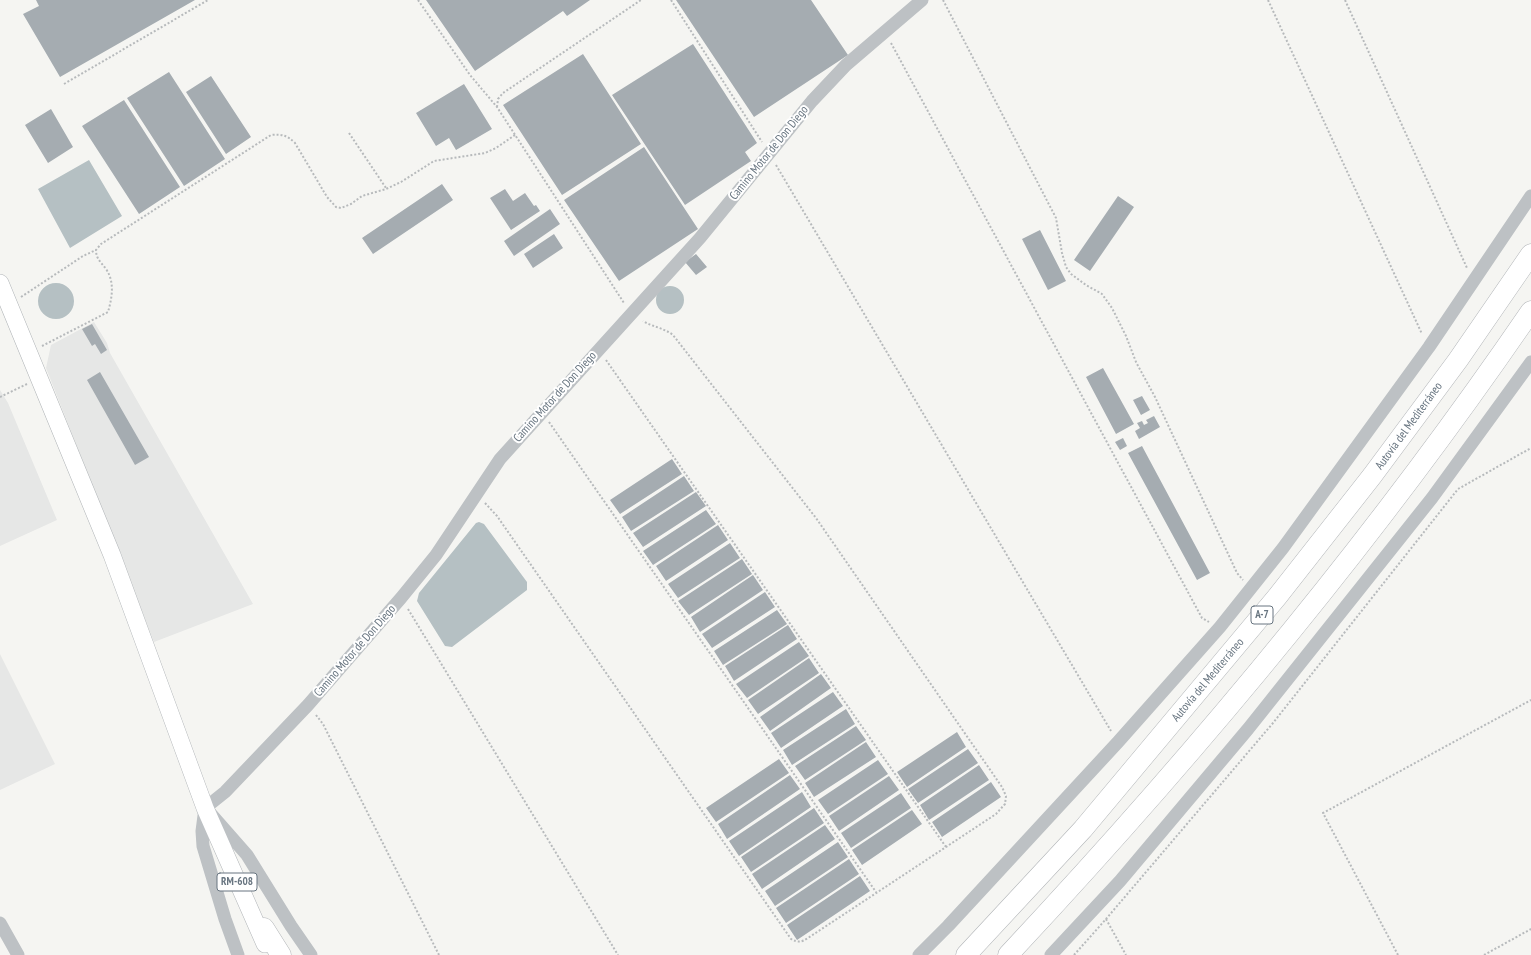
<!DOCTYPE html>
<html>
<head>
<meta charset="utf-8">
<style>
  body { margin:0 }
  canvas { display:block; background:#f5f5f2 }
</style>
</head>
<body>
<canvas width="1531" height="955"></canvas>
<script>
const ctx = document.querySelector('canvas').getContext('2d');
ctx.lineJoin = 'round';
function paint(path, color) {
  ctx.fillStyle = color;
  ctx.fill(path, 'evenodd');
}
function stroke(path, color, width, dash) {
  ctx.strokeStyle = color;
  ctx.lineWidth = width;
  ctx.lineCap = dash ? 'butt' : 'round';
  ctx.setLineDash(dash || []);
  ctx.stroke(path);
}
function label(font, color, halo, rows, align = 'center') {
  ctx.font = font + ' "PT Sans Narrow",sans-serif';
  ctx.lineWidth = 4;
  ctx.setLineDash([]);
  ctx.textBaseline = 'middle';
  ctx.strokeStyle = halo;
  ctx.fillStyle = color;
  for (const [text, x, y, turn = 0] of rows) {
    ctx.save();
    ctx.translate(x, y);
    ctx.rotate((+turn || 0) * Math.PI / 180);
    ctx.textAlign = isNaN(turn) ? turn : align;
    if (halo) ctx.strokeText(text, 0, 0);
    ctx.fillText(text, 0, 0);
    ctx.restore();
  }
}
const built = new Path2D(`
  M94,322L107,343L110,353L253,604L154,642L46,368L51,345Z
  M0,390L8,403L57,520L0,546Z
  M0,654L55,764L0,790Z`);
const water = new Path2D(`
  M89,160L122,216L70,248L38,189Z
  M38 301a18 18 0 1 1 36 0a18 18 0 1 1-36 0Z
  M656 300a14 14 0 1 1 28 0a14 14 0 1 1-28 0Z
  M479,522L484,524L527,582V590L452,647L445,646L417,601L419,593L476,523Z`);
const building = new Path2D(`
  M36,0H195L60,77L23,14L39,6Z
  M426,0H590L567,16L563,11L475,71Z
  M676,0H811L848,55L754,117Z
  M693,44L757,143L745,152L751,161L685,205L612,95Z
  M583,54L641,144L562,195L503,105Z
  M169,72L225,159L184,186L127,98Z
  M211,76L251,137L226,154L186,92Z
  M464,84L492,129L456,150L449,138L436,146L416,113Z
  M124,100L180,187L139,214L82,126Z
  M51,109L73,147L48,163L25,125Z
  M644,147L698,229L619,281L564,200Z
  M442,184L453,200L373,254L362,238Z
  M505,189L513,201L525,193L534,206L536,205L540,211L511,230L490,198Z
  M1118,196L1134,207L1090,271L1074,260Z
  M550,209L560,224L514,256L504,241Z
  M1040,230L1066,281L1048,290L1022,239Z
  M554,234L563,248L533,268L524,254Z
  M696,254L707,267L696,275L685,262Z
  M92,324L107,350L101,354L95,344L92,346L82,329Z
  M1103,368L1134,424L1116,434L1086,377Z
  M100,372L149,457L135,465L87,380Z
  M1142,396L1150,410L1141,415L1133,400Z
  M1154,416L1160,427L1139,439L1135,431L1140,428L1137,423L1142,421L1144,425L1148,423L1146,420Z
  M1123,438L1127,446L1120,450L1115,442Z
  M1142,446L1210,573L1197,580L1128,453Z
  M672,459L682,474L620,514L610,500Z
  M684,476L694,491L631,531L622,517Z
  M696,492L706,506L643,547L633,533Z
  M706,510L716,524L653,565L643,551Z
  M718,525L728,540L666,581L656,566Z
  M730,543L740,558L678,598L668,584Z
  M742,559L752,574L689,615L678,601Z
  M753,575L763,590L700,632L691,617Z
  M765,592L775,607L712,648L702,634Z
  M777,610L787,624L723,665L714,651Z
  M788,625L797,639L734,681L725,666Z
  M799,642L809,656L747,698L736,684Z
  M809,658L819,673L758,714L748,700Z
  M821,674L831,688L770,731L760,717Z
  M833,692L843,706L781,748L771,733Z
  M846,709L855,724L792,765L783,750Z
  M856,726L866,740L805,780L795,766Z
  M957,732L966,747L907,787L897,772Z
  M866,742L876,757L814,797L805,783Z
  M968,749L978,763L918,803L908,789Z
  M779,759L789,773L716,822L706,808Z
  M878,760L888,774L828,814L818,800Z
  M979,765L989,780L929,820L920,805Z
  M790,775L800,789L727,839L718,824Z
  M889,776L899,790L839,831L829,816Z
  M991,782L1001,797L942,837L932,822Z
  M802,792L811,807L739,856L729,841Z
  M901,793L911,808L851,848L841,833Z
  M814,808L824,823L751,872L741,857Z
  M912,810L922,824L862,865L852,850Z
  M825,825L835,839L762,889L752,874Z
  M838,842L848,857L775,906L765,891Z
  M849,859L859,874L786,923L776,908Z
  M860,876L870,891L797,940L787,925Z`);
const path = new Path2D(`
  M418,0L470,75L497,107L624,303
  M671,0L762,142
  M943,0L1056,218L1062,253L1066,267L1071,274L1086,285L1102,294L1112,308L1126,336L1136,362L1155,397L1237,573L1243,580
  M1268,0L1422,334
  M1345,0L1467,268
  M891,43L1202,618L1209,622
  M64,84L208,0
  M497,107L498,99L503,93L641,0
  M349,133L386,188
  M776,165L1111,731
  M21,297L83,256L96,250
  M42,346L108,312C112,298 115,282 106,269C101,262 96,259 96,250L101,244L271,135C281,134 287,135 295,143L327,197L336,207L341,208L351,204L362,196L386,189L401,182L434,161L485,153L496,148L515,135
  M606,360L946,847
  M0,397L27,384
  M549,422L876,892
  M485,503L497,516L791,939C798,943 802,942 808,938L996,814L1005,804L1006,796L1002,787L816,518L673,335C664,328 653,327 643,321
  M408,609L618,955
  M316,715L323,724L439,955
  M1106,919L1126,955
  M1074,955L1106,919L1273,723L1458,489L1531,448
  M1398,955L1323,813L1531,700
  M1484,955L1531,929`);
const minor = new Path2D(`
  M205,808L225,792L308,705L401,598L436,555L500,459L700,238L812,101L846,65L922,0
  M205,808L202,831L203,846L225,919L238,955
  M211,814L247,855L291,926L311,955
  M0,923L18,955
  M919,955L948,926L1118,742L1220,627L1283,548L1429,347L1531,196
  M1051,955L1120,881L1248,729L1432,498L1531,362`);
const major = new Path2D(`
  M0,283L112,555L205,808L265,944`);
const highway = new Path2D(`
  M264,928L281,955
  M966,955L1083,829L1277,597L1372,476L1458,360L1531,254
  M1008,955C1197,753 1375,539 1531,311`);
const shields = [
  [1262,615,22],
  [237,882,40]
];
const shieldNames = [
  ["A-7",1262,615],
  ["RM-608",237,882]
];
const streetNames = [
  ["Camino Motor de Don Diego",769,153,-51],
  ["Camino Motor de Don Diego",555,397,-48],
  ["Autovía del Mediterráneo",1409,426,-54],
  ["Camino Motor de Don Diego",355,651,-49],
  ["Autovía del Mediterráneo",1208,680,-50]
];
paint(built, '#e6e7e6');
paint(water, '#b5c0c3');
paint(building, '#a5acb1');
stroke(major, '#b1b5b8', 18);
stroke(highway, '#b1b4b7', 21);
stroke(path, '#b7babc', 2, [2, 2]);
stroke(minor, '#bdc1c4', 13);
stroke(major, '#fff', 17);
stroke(highway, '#fff', 20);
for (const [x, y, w] of shields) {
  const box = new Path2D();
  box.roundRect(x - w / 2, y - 9, w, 18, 3);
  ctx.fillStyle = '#fff';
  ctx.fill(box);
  stroke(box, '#687580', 1);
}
label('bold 11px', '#687580', null, shieldNames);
label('12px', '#687580', '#fff', streetNames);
</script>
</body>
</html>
